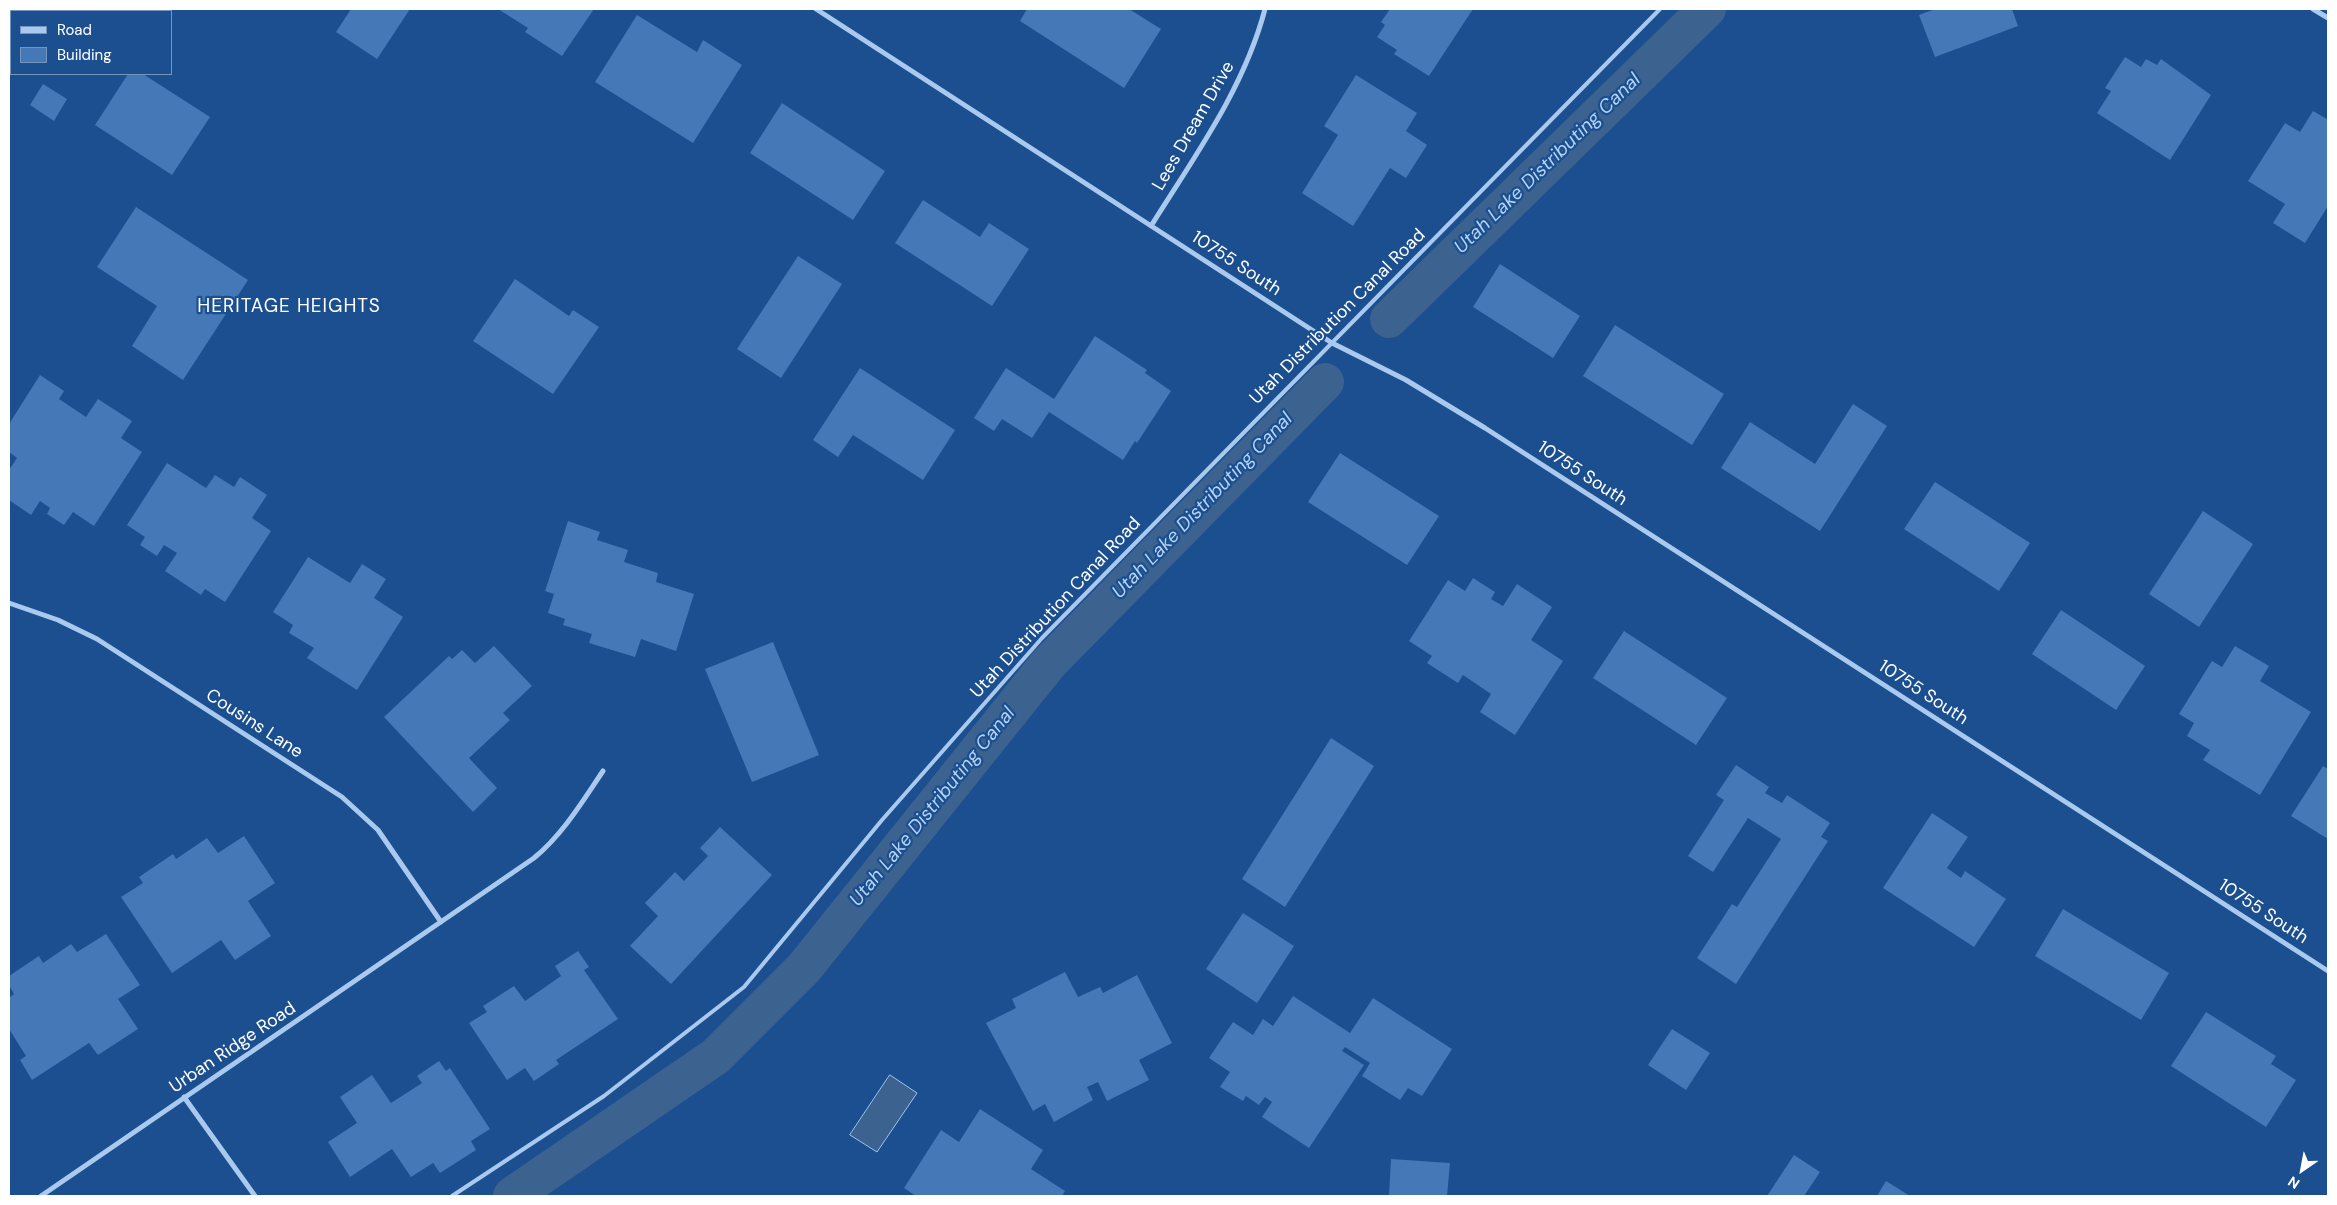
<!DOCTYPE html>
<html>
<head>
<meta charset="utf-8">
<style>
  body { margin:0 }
  #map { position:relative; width:2337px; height:1205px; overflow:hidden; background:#1b4f8f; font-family:"DM Sans",sans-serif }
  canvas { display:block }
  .frame { position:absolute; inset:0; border:10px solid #fff; pointer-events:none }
  .legend { position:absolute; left:10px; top:10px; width:162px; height:65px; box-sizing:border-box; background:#1b4f8f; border:1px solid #7695bc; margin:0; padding:6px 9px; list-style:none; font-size:15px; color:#fff }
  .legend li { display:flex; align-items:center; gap:10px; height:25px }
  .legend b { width:25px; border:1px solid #7695bc }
  .north { position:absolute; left:2277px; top:1145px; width:50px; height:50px; -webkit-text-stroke:4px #1b4f8f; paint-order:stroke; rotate:213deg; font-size:14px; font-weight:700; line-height:20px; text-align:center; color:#fff }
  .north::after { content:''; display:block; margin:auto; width:18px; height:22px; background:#fff; clip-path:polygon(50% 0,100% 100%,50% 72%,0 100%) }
</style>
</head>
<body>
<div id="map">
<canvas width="2337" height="1205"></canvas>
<div class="frame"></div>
<ul class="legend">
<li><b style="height:6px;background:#a9c9ee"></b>Road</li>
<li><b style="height:14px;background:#4478b7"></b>Building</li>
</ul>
<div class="north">N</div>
</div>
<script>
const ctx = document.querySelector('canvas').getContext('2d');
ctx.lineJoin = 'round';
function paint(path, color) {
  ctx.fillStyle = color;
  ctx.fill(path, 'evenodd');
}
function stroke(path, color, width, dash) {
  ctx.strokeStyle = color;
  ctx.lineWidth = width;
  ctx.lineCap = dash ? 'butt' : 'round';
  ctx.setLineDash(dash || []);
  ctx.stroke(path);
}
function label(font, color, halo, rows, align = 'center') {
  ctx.font = font + ' "DM Sans",sans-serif';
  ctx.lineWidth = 4.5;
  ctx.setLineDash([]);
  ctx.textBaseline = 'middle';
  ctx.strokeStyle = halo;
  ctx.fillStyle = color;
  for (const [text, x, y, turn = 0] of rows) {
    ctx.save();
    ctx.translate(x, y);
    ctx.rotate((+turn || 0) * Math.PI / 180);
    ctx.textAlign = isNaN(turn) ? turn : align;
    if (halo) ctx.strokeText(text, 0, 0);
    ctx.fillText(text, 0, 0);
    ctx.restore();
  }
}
const water = new Path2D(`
  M890,1075L917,1093L877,1152L850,1135Z`);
const canal = new Path2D(`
  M1389,319L1707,9
  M512,1196L716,1056L804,968L1048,664L1325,382`);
const building = new Path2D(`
  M351,9H410L377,59L336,32Z
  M498,9H594L562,56L525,32L528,28Z
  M1027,9H1129L1161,29L1124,88L1020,21Z
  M1390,9H1473L1429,76L1394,54L1397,50L1377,37L1385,25L1381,22Z
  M1935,9H2012L2018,26L1935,57L1919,15Z
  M637,15L697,52L703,40L742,65L693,143L595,82Z
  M2125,57L2141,67L2146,59L2157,65L2161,59L2211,95L2170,160L2097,113L2111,91L2105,88Z
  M128,74H143L210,117L172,175L95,125Z
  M1356,75L1417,113L1406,131L1427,145L1406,178L1390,168L1353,226L1302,193L1338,135L1324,126Z
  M43,84L67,99L54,121L30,105Z
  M782,103L885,171L853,220L750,153Z
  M2313,111L2327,119L2328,117V206L2305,243L2273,223L2285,204L2248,181L2285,123L2300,132Z
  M923,200L980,237L989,223L1029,249L992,306L895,243Z
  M136,207L248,280L183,380L132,346L157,306L97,267Z
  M798,256L842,284L781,378L737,349Z
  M1500,264L1580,316L1553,358L1473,307Z
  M515,279L569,316L573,310L599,327L553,394L473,341Z
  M1615,325L1724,394L1692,445L1583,376Z
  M1095,336L1147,370L1145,373L1171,391L1137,443L1135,441L1123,460L1049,412L1032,438L1002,419L994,431L974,418L1006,368L1054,399Z
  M860,368L955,430L923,480L853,435L838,457L813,440Z
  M40,375L64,391L59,399L86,417L98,399L132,421L121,438L142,452L94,526L73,512L64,525L47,514L50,508L40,501L31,515L9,500V470L17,458L9,452V424Z
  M1853,404L1887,426L1820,531L1721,468L1750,422L1815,464Z
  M1340,453L1439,516L1407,565L1308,502Z
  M167,463L206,488L215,475L234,487L240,477L267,495L252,518L271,531L225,602L205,589L201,595L165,571L177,553L164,545L157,556L140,545L145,537L127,525Z
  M1935,482L2030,543L1999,591L1904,529Z
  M2203,511L2253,544L2199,627L2149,594Z
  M568,521L600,532L597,540L628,550L624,562L658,573L656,582L694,594L676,651L641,639L635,657L589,643L592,634L563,625L565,619L548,613L554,594L545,591Z
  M308,557L350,583L362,564L386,579L374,598L403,617L357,690L307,658L314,648L289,633L293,625L273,612Z
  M1473,578L1495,592L1491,599L1503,606L1517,584L1552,607L1531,640L1563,661L1515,735L1480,712L1491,694L1463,675L1458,683L1427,663L1432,656L1409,641L1448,580L1465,591Z
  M2061,610L2145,666L2116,710L2032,654Z
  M1624,631L1727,698L1696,745L1593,678Z
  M773,642L819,755L752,782L705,669Z
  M494,646L532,686L503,713L510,720L469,758L497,788L473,812L384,717L449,656L452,659L462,650L475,663Z
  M2235,646L2269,666L2260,681L2311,712L2260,795L2203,760L2210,750L2187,736L2194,723L2179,714L2212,661L2222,667Z
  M1331,738L1374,766L1285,907L1242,879Z
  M1736,765L1769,787L1765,793L1782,803L1787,795L1830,823L1821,837L1828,841L1736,984L1697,958L1732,904L1737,907L1781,839L1748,818L1713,872L1688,856L1724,800L1716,795Z
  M2323,766L2328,769V839L2291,816Z
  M1932,813L1968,837L1947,868L1961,878L1965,871L2006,899L1974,947L1883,888Z
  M720,827L772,875L671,984L630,946L658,916L645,903L675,872L684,881L708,856L700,848Z
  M244,836L275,883L248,901L271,936L235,960L221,940L172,973L121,897L143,883L139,877L173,854L176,859L207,838L218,853Z
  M2063,909L2169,973L2141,1020L2035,956Z
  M1243,913L1294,946L1257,1003L1206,969Z
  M106,934L140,985L118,999L138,1029L98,1055L89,1043L32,1080L20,1060L26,1056L9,1029V998L14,994L9,985V976L39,956L43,963L71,944L77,952Z
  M578,951L589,967L584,970L618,1019L556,1060L559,1064L534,1081L525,1068L507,1080L469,1023L487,1012L483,1006L514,986L525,1001L561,976L555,966Z
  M1065,972L1078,997L1100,987L1103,993L1137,975L1172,1043L1139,1060L1149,1080L1107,1101L1098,1082L1087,1087L1093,1100L1054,1122L1045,1104L1033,1111L986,1023L1016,1008L1012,999Z
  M1293,996L1350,1033L1373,998L1452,1049L1422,1096L1408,1088L1400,1100L1362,1076L1370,1063L1345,1047L1342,1051L1364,1065L1309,1148L1262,1117L1272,1102L1265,1097L1259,1105L1246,1096L1243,1101L1220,1087L1230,1072L1209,1058L1233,1022L1253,1035L1263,1019L1273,1026Z
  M2206,1012L2276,1056L2271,1064L2296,1080L2266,1127L2171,1066Z
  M1672,1029L1710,1053L1686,1090L1648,1065Z
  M439,1061L446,1071L450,1068L490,1129L471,1141L476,1150L440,1173L433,1163L411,1177L392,1149L350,1177L328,1142L357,1123L340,1097L372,1075L391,1103L422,1083L417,1076Z
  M980,1109L1043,1150L1031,1169L1065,1191L1062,1196H916L904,1188L941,1130L959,1142Z
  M1794,1155L1820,1172L1804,1196H1767Z
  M1391,1159L1450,1163L1447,1196H1389Z
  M1886,1181L1910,1196H1877Z`);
const service = new Path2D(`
  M452,1196L604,1096L744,987L882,820L1042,638L1660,9`);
const minor = new Path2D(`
  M816,9L1332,343L1406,380L1485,428L2328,971
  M2313,9L2328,18
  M1151,226C1194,157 1244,89 1265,9
  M9,603L58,620L97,639L342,797L378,830L441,922
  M184,1097L255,1196
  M41,1196L534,858C563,834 582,802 603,771`);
const streetNames = [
  ["Lees Dream Drive",1194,126,-60],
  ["10755 South",1236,264,33],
  ["Utah Distribution Canal Road",1338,317,-45],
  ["10755 South",1582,474,33],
  ["Utah Distribution Canal Road",1056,608,-47],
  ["10755 South",1923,693,33],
  ["Cousins Lane",254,724,33],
  ["10755 South",2263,912,33],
  ["Urban Ridge Road",233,1048,-34]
];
const waterNames = [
  ["Utah Lake Distributing Canal",1548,164,-44],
  ["Utah Lake Distributing Canal",1203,506,-46],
  ["Utah Lake Distributing Canal",933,807,-51]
];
const neighbourhoodNames = [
  ["HERITAGE HEIGHTS",289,307]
];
paint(water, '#3c6290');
stroke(water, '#9cc4f0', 1);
stroke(canal, '#3c6290', 38);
paint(building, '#4478b7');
stroke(service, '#a9c9ee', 4);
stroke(minor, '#a9c9ee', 5);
label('18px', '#fff', '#1b4f8f', streetNames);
label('italic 19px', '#b5d3f5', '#1b4f8f', waterNames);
ctx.letterSpacing = '1px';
label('19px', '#fff', '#1b4f8f', neighbourhoodNames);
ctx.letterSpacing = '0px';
</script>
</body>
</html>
